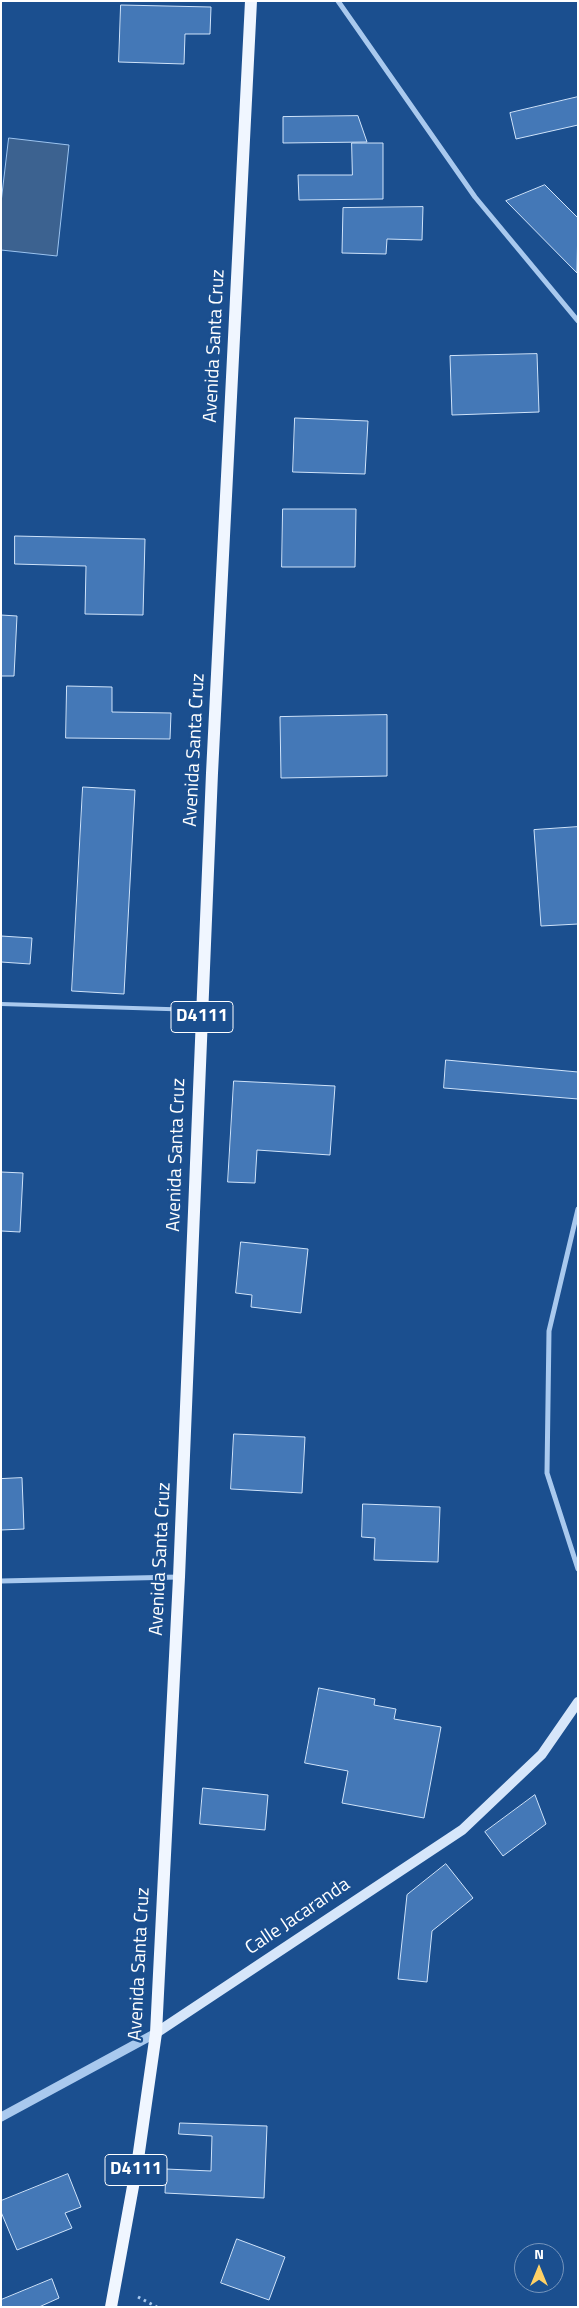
<!DOCTYPE html>
<html>
<head>
<meta charset="utf-8">
<style>
  body { margin:0 }
  #map { position:relative; width:579px; height:2308px; overflow:hidden; background:#1b4f8f; font-family:"Titillium Web",sans-serif }
  canvas { display:block }
  .frame { position:absolute; inset:0; border:2px solid #fff; pointer-events:none }
  .north { position:absolute; left:514px; top:2243px; width:50px; height:50px; box-sizing:border-box; background:#1b4f8f; border:1px solid #7695bc; border-radius:50%; rotate:0deg; font-size:14px; font-weight:700; line-height:20px; text-align:center; color:#fff }
  .north::after { content:''; display:block; margin:auto; width:18px; height:22px; background:#ffd166; clip-path:polygon(50% 0,100% 100%,50% 72%,0 100%) }
</style>
</head>
<body>
<div id="map">
<canvas width="579" height="2308"></canvas>
<div class="frame"></div>
<div class="north">N</div>
</div>
<script>
const ctx = document.querySelector('canvas').getContext('2d');
ctx.lineJoin = 'round';
function paint(path, color) {
  ctx.fillStyle = color;
  ctx.fill(path, 'evenodd');
}
function stroke(path, color, width, dash) {
  ctx.strokeStyle = color;
  ctx.lineWidth = width;
  ctx.lineCap = dash ? 'butt' : 'round';
  ctx.setLineDash(dash || []);
  ctx.stroke(path);
}
function label(font, color, halo, rows, align = 'center') {
  ctx.font = font + ' "Titillium Web",sans-serif';
  ctx.lineWidth = 4.5;
  ctx.setLineDash([]);
  ctx.textBaseline = 'middle';
  ctx.strokeStyle = halo;
  ctx.fillStyle = color;
  for (const [text, x, y, turn = 0] of rows) {
    ctx.save();
    ctx.translate(x, y);
    ctx.rotate((+turn || 0) * Math.PI / 180);
    ctx.textAlign = isNaN(turn) ? turn : align;
    if (halo) ctx.strokeText(text, 0, 0);
    ctx.fillText(text, 0, 0);
    ctx.restore();
  }
}
const water = new Path2D(`
  M9,138L69,145L57,256L1,250V203Z`);
const building = new Path2D(`
  M121,5L211,7L210,34H185L184,64L119,62Z
  M578,97V125L516,139L510,113Z
  M358,116L367,142L283,143V117Z
  M352,143H383V199L299,200L298,175H352Z
  M545,185L578,218L577,273L506,201Z
  M423,207L422,240L387,239L386,254L342,253L343,208Z
  M537,354L539,412L452,415L450,356Z
  M295,418L368,421L365,474L293,472Z
  M283,509H356L355,567H282Z
  M15,536L145,539L143,615L85,614L86,566L15,564Z
  M1,615L17,616L14,676H1Z
  M67,686L112,687V712L171,713L170,739L66,738Z
  M387,715V776L281,778L280,717Z
  M83,787L135,790L124,994L72,991Z
  M578,827V924L541,926L534,830Z
  M1,936L32,938L30,964L1,962Z
  M446,1060L578,1072V1099L444,1088Z
  M234,1081L335,1086L330,1155L257,1150L255,1183L228,1182Z
  M1,1172L23,1173L20,1232L1,1231Z
  M241,1242L308,1249L301,1313L251,1307L252,1295L236,1293Z
  M234,1434L305,1437L302,1493L231,1489Z
  M22,1478L24,1529L1,1530V1479Z
  M363,1504L440,1507L438,1562L374,1560L375,1538L362,1537Z
  M319,1688L375,1699L374,1705L396,1709L394,1719L441,1727L424,1818L342,1803L348,1771L305,1763Z
  M203,1788L268,1795L265,1830L200,1824Z
  M535,1795L546,1824L503,1856L485,1832Z
  M446,1864L473,1898L432,1931L427,1982L398,1979L407,1895Z
  M180,2123L267,2126L264,2198L165,2193L166,2169L211,2171L212,2136L179,2134Z
  M68,2174L81,2207L65,2213L72,2228L17,2250L1,2212V2201Z
  M237,2239L285,2257L269,2300L221,2283Z
  M52,2279L59,2298L39,2307H1V2300Z`);
const path = new Path2D(`
  M138,2297L157,2307`);
const service = new Path2D(`
  M1,1004L199,1010`);
const minor = new Path2D(`
  M338,1L475,197L578,321
  M578,1209L549,1331L547,1473L578,1569
  M1,1581L179,1577`);
const tertiary = new Path2D(`
  M1,2117L156,2033`);
const secondary = new Path2D(`
  M156,2033L462,1830L542,1754L578,1702`);
const primary = new Path2D(`
  M111,2307L138,2159L156,2033L179,1577L212,773L251,1`);
const shields = [
  [202,1017,62],
  [136,2170,62]
];
const shieldNames = [
  ["D4111",202,1017],
  ["D4111",136,2170]
];
const streetNames = [
  ["Avenida Santa Cruz",215,346,-87],
  ["Avenida Santa Cruz",195,750,-87],
  ["Avenida Santa Cruz",177,1155,-88],
  ["Avenida Santa Cruz",161,1559,-87],
  ["Calle Jacaranda",298,1917,-34],
  ["Avenida Santa Cruz",140,1964,-87]
];
paint(water, '#3c6290');
stroke(water, '#9cc4f0', 1);
paint(building, '#4478b7');
stroke(building, '#cfe3fa', 1);
stroke(path, '#a9c9ee', 3, [2.5, 4]);
stroke(service, '#a9c9ee', 4);
stroke(minor, '#a9c9ee', 5);
stroke(tertiary, '#a9c9ee', 9);
stroke(secondary, '#d6e6fa', 10);
stroke(primary, '#f0f6ff', 12);
for (const [x, y, w] of shields) {
  const box = new Path2D();
  box.roundRect(x - w / 2, y - 15.5, w, 31, 4);
  ctx.fillStyle = '#1b4f8f';
  ctx.fill(box);
  stroke(box, '#fff', 1);
}
label('bold 18px', '#fff', null, shieldNames);
label('19px', '#fff', '#1b4f8f', streetNames);
</script>
</body>
</html>
